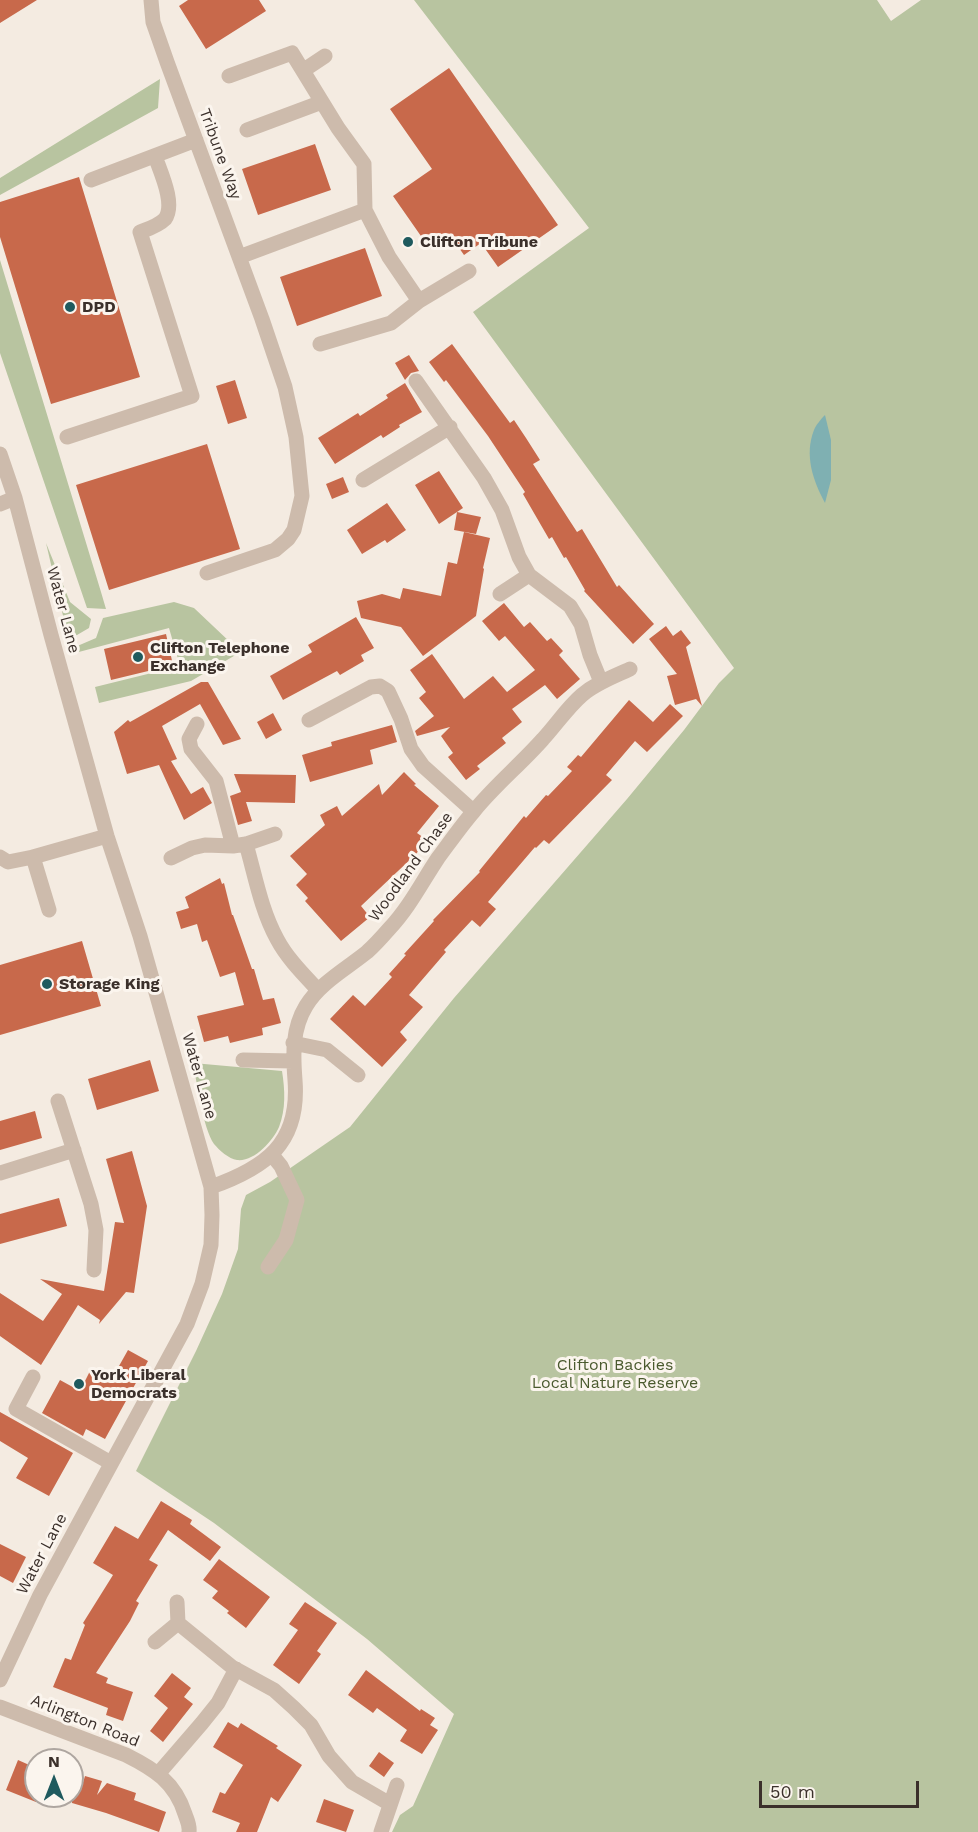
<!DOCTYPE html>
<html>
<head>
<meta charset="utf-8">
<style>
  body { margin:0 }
  #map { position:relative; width:978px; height:1832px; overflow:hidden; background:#f4ebe1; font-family:"Work Sans",sans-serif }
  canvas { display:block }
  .north { position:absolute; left:24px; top:1748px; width:60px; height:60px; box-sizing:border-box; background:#fbf5ee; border:2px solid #aea6a0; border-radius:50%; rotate:0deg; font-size:16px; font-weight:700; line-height:24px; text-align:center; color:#3b302b }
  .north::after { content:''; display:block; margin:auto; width:21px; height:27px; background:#1f5a5e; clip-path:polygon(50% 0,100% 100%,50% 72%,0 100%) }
  .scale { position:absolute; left:759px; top:1781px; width:160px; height:27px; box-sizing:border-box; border:3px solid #3b302b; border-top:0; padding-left:8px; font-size:18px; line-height:21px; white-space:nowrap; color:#3b302b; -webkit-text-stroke:4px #fbf5ee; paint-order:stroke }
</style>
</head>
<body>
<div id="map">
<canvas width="978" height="1832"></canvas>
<div class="north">N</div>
<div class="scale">50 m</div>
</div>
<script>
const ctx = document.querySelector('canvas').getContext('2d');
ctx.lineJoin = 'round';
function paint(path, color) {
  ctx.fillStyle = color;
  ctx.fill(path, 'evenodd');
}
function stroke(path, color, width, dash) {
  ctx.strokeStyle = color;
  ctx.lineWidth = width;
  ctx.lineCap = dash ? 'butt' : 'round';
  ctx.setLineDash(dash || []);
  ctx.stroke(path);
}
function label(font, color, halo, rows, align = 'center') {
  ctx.font = font + ' "Work Sans",sans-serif';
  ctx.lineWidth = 6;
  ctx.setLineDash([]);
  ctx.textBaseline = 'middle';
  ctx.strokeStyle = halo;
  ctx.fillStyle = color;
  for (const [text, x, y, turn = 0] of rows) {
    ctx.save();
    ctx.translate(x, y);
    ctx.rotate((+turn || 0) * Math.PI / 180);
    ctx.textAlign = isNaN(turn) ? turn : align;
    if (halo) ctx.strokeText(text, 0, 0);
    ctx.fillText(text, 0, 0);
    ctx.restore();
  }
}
const green = new Path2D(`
  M414,0H877L891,21L921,0H978V1832H392L400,1815L413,1806L454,1714L367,1639L214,1523L136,1471L196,1351L222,1294L238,1249L241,1209L246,1195L270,1182L350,1127L454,998L627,799L684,730L719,683L734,668L473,312L589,228Z
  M160,79L158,108L0,195V178Z
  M0,260L101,592L106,609L87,608L0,353Z
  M46,543L70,602L91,619L89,628L77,635L68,637Z
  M174,602L194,608L231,643L239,653L191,681L99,703L95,687L180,666L169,628L75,653V647L96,638L103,618Z
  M193,1063L282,1071C285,1090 286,1109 279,1127C273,1141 254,1162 237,1160C229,1159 219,1150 214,1144C203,1128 197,1083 193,1063Z`);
const water = new Path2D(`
  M825,415L831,440V480L825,503C813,481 804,455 814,430C816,425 821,419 825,415Z`);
const building = new Path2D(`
  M0,0H37L0,23Z
  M188,0H259L266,11L206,49L179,6Z
  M449,68L558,225L498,267L481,243L464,255L450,235L430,249L393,196L432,169L390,109Z
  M315,144L331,190L258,215L242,169Z
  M79,177L140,377L51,404L0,237V202Z
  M365,248L382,296L297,326L280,277Z
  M452,344L510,423L514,420L526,438L540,460L533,464L577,532L582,529L617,587L619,585L654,624L633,644L584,591L585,590L566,557L564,558L552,537L549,539L523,494L525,492L488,436L446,380L444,382L429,362Z
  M409,355L419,371L411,373L405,380L395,363Z
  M235,380L247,418L228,424L216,386Z
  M405,383L422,412L399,425L400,427L383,438L381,435L335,464L318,438L358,413L360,416L388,398L386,395Z
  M207,444L240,549L109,590L76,485Z
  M439,471L463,508L439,524L415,485Z
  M343,477L349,492L332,499L326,484Z
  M387,503L406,530L387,543L385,540L362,554L347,530Z
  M457,512L481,517L476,534L454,530Z
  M464,532L490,538L483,568L484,569L476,616L423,656L401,627L361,618L357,601L382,594L400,599L403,588L441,596L448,562L457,564Z
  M504,603L524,627L530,622L547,641L551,638L563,651L559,655L580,679L557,699L545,685L512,709L522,722L502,738L506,743L477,766L480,769L466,780L448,757L453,753L441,736L450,727L417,736L415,731L434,716L419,698L426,692L410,670L432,654L464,699L493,676L507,692L535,670L505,636L499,641L482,621Z
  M356,617L374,648L361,655L364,661L340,675L337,671L283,700L270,676L312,652L308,645Z
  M666,626L673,636L681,630L691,643L686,647L702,706L696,699L675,705L667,676L677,674L649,639Z
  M166,634L173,665L111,680L104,649Z
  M201,682H208L241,739L223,745L200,704L162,726L177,759L171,761L191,794L203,787L212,803L184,820L159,765L127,774L114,732L128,720L130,722Z
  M629,700L653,722L670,704L683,716L647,752L635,741L606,775L612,780L549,844L544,840L536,848L535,847L488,902L496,909L480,927L472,920L444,950L446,952L409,995L423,1007L400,1032L407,1040L382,1067L330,1019L353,995L365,1006L392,977L389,974L406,955L404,954L434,921L433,920L480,872L479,871L524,816L526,818L546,795L548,796L572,771L567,767L578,755L581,757Z
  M273,713L282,730L266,739L257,722Z
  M392,725L397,742L370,750L373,764L310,782L302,755L332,746L331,742Z
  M404,772L416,784L414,785L439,806L417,833L427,840L416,854L361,906L370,917L341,941L305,901L308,898L296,885L307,874L290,856L325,825L320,815L337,806L342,816L379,784L382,795Z
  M234,774L296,775L295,803L246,802L252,821L238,825L230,796L241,792Z
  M220,878L222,884L224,883L232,915H233L252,969H254L263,1000L274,998L281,1023L262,1028L263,1035L230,1043L228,1036L204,1042L197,1016L244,1005L235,972L220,977L207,940L202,942L197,924L181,929L176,912L189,908L185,897Z
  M82,941L101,1006L0,1035V965Z
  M150,1060L159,1091L97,1110L88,1079Z
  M35,1111L42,1138L0,1150V1121Z
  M132,1151L147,1206L134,1293L126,1292L99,1324L100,1320L78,1305L41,1365L0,1336V1293L43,1321L62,1294L40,1279L104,1291L115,1222L124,1223L106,1159Z
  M59,1198L67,1226L0,1244V1214Z
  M128,1350L148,1361L105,1439L86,1429L83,1436L42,1413L60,1380L80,1391L90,1371L110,1382Z
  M0,1412L73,1453L49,1496L16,1478L28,1458L0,1441Z
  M161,1501L192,1520L190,1524L221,1547L210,1561L168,1530L149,1560L158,1565L136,1601L139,1603L130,1621L96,1673L108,1678L106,1683L133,1692L123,1721L106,1715L108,1708L53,1687L65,1658L71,1660L85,1625L83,1623L113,1575L93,1563L115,1526L138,1539Z
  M0,1544L26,1557L13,1583L0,1576Z
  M219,1559L270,1597L246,1628L227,1613L229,1611L212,1598L218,1591L203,1580Z
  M305,1602L337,1623L317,1651L321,1654L299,1684L273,1665L298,1630L289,1624Z
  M366,1670L420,1711L421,1709L435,1718L430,1725L438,1730L422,1754L400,1741L407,1730L377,1708L373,1713L348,1695Z
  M172,1673L191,1688L184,1697L193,1704L163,1742L150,1731L168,1708L154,1696Z
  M228,1722L238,1728L241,1723L278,1746L276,1748L302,1765L278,1802L271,1797L257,1832H236L240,1823L212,1812L220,1792L225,1794L243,1765L213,1747Z
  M379,1752L394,1763L384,1777L369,1766Z
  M18,1760L36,1768V1802L6,1790Z
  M85,1776L102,1781L97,1795L107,1783L136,1793L134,1800L166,1812L159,1832L106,1813L72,1803V1782L82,1786Z
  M324,1799L354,1810L346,1832L316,1822Z`);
const minor = new Path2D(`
  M151,0L153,22L167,62L262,319L285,387L296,437L302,496L294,530L288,539L275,550L207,573
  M304,70L325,56
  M229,76L292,53L338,128L364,164L365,210L389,257L419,301
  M247,130L322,102
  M91,180L196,140
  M239,257L365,210
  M320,344L391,323L419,301L469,271
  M416,381L484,478L502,510L519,557L529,575L570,606L581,624L590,655L601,682
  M67,437L192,396L140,232C148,229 158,226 165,219C176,204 160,171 155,156
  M0,454L15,498L51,635L107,836L140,936L211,1187L212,1215L211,1245L202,1284L187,1324L40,1595L0,1680
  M363,480L450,427
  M0,504L15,498
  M500,594L529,575
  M309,720L371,687L380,686L388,691L401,719L411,749L423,766L473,811
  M197,724L189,739L191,749L216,781L233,846
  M246,844C255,875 261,910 277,939C287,958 303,974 318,990
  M0,857L8,862L33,857L107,836
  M33,857L49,910
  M171,858L192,848L205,845L233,846L246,844L275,834
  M293,1043L327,1050L358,1075
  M243,1060L293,1061
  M58,1101L91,1204L96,1230L94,1270
  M0,1173L74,1150
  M211,1187C265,1168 300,1144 295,1080C293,1054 292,1029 306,1006C320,983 346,969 367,952C375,945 382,937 389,929C409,908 422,882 438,858C450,842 461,826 474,811C495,785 521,764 543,739C556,725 567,708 582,695C596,683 613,677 630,669
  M268,1267L286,1240L297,1200L281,1166L272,1155
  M33,1377L16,1409L111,1463
  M178,1623L232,1667L274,1690L294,1708L311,1725L329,1756L352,1782L390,1804
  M155,1642L178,1623L177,1602
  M0,1707L126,1755C154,1769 175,1782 185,1814C187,1820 190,1825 189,1832
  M158,1774L202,1723L218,1703L236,1669
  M381,1832L397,1785`);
const markers = [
  [408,242,6,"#1f5a5e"],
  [70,307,6,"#1f5a5e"],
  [138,657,6,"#1f5a5e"],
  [47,984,6,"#1f5a5e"],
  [79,1384,6,"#1f5a5e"]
];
const streetNames = [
  ["Tribune Way",220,154,70],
  ["Water Lane",63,610,75],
  ["Woodland Chase",411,867,-54],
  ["Water Lane",199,1076,74],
  ["Water Lane",42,1554,-62],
  ["Arlington Road",85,1721,22]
];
const poiNames = [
  ["Clifton Tribune",420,242],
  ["DPD",82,307],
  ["Clifton Telephone",150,648],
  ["Exchange",150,666],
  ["Storage King",59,984],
  ["York Liberal",91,1375],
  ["Democrats",91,1393]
];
const parkNames = [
  ["Clifton Backies",615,1365],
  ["Local Nature Reserve",615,1383]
];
paint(green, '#b8c4a0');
paint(water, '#7fb0b2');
paint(building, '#c8694b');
stroke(minor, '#cdbbac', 15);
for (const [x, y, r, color] of markers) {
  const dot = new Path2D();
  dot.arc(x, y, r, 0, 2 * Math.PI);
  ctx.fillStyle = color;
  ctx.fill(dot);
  stroke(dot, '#fbf5ee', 2);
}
label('16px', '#3b302b', '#fbf5ee', streetNames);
label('bold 16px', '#3b302b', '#fbf5ee', poiNames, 'left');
label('16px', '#4a5a2e', '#fbf5ee', parkNames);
</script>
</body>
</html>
